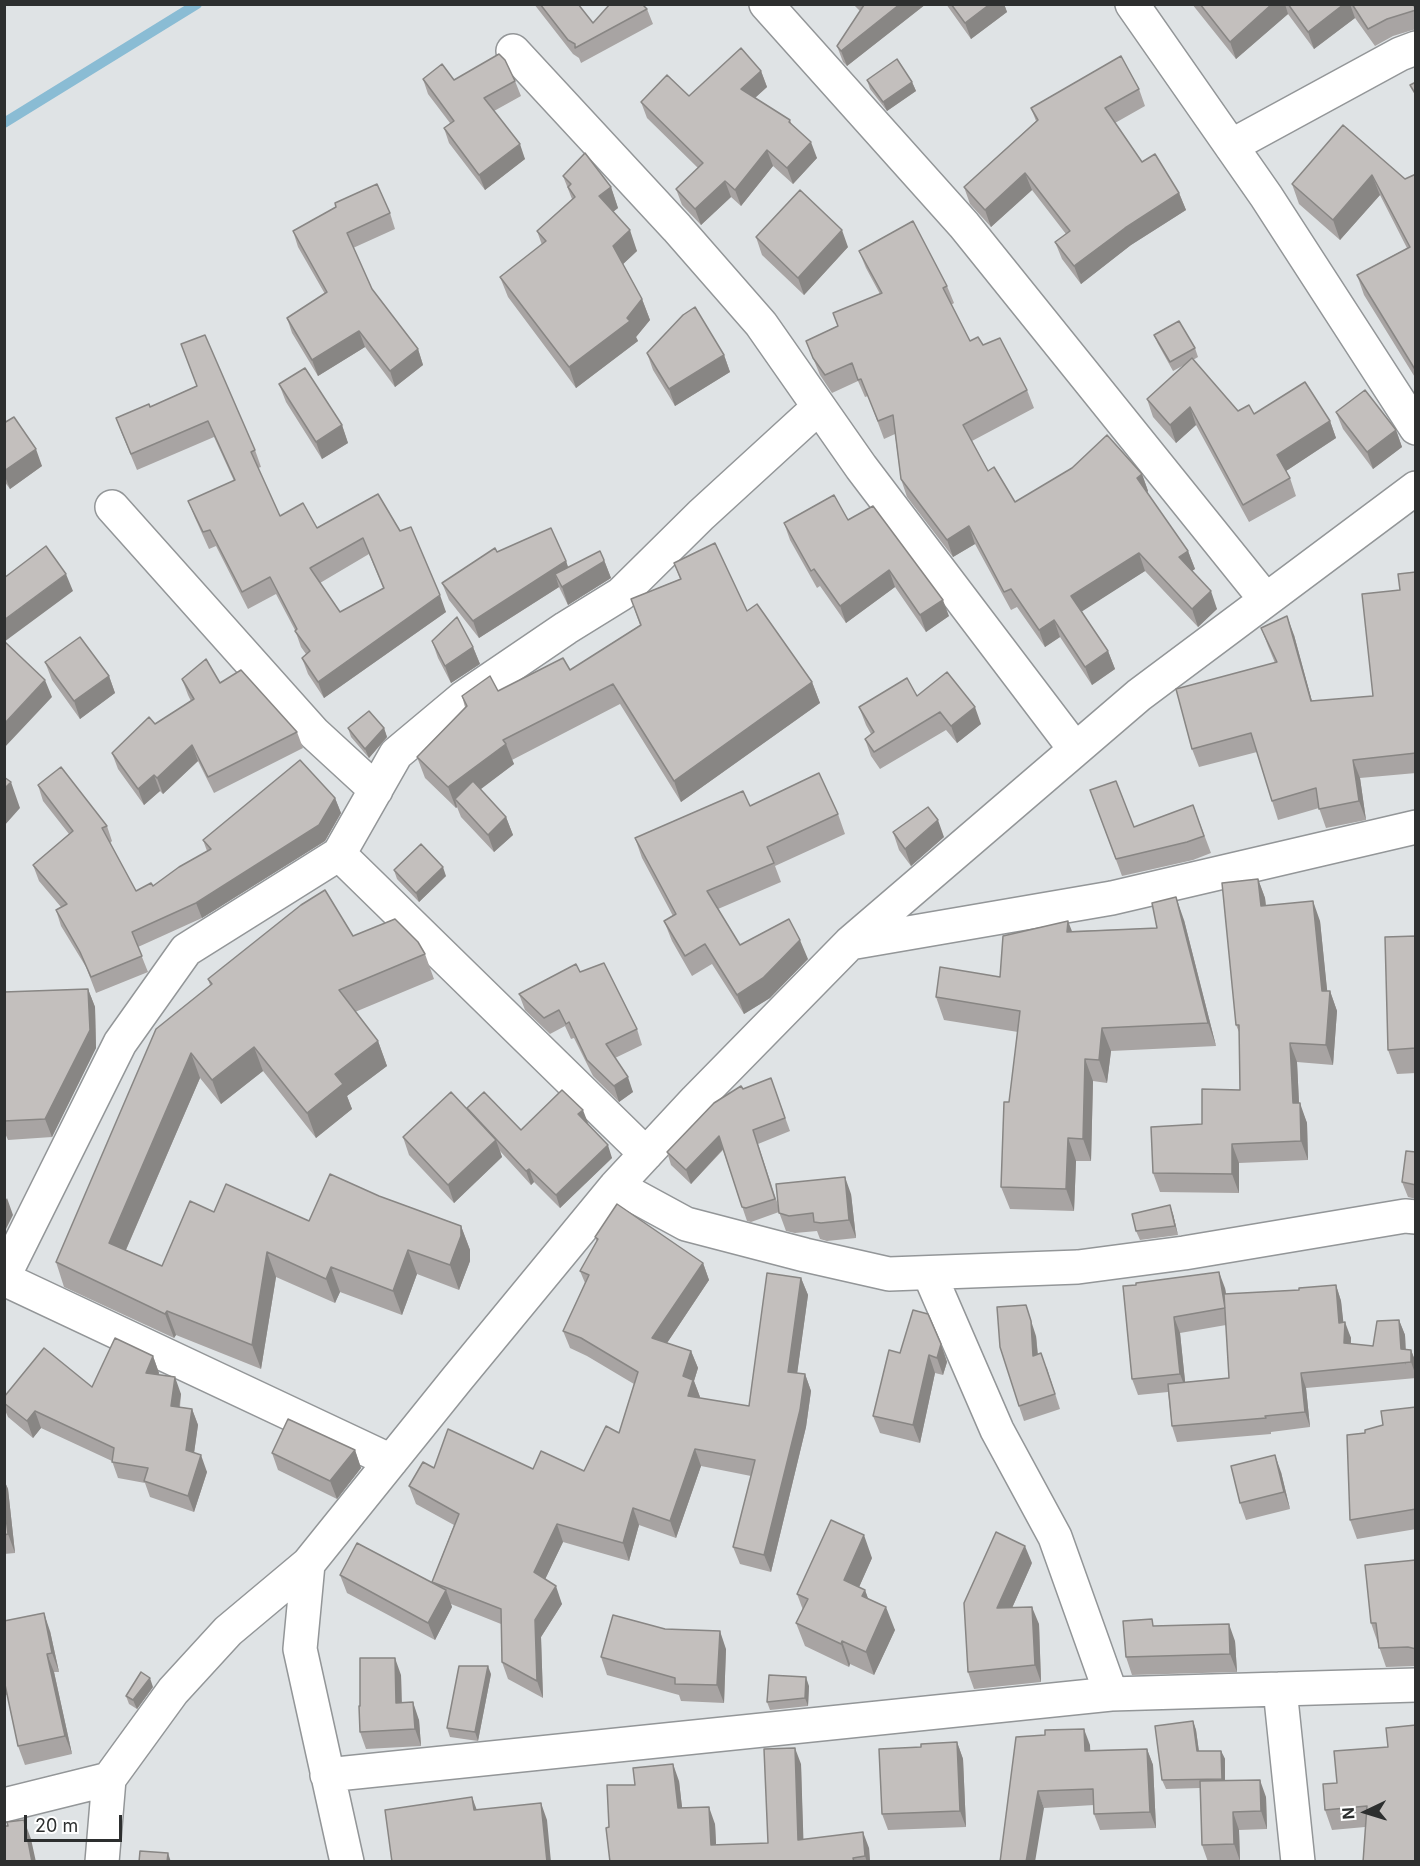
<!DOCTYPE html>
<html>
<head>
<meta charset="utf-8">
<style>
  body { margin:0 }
  #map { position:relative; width:1420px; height:1866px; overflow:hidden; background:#dfe3e5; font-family:Inter,sans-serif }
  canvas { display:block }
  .frame { position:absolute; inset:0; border:6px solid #2d2f2f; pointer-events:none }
  .north { position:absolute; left:1336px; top:1782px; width:60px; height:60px; -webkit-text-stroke:4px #fff; paint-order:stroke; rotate:266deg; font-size:16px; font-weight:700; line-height:24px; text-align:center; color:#2d2f2f }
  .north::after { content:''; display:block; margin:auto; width:21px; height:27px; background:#2d2f2f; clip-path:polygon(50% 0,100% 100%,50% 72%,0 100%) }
  .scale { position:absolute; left:24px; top:1815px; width:98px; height:27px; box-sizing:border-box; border:3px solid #2d2f2f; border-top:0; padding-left:8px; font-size:18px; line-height:21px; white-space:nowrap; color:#2d2f2f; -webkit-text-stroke:4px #fff; paint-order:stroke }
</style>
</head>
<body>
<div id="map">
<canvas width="1420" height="1866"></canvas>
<div class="frame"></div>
<div class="north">N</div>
<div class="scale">20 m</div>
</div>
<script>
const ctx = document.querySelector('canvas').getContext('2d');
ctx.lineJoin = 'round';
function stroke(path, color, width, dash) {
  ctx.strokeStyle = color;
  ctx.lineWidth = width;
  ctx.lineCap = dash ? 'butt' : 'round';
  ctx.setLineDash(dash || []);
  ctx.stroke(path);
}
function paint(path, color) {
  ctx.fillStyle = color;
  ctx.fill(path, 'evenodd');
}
const stream = new Path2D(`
  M4,123L197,4`);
const minor = new Path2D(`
  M766,4L964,225L1266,600
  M1132,4L1266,196L1416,428
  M513,51L677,228L761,324L861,467L1075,749
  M1231,146L1400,54L1416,48
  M112,507L314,733L376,790
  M339,854L646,1154
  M850,943L1112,898L1416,827
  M616,1186L686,1224L805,1255L889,1274L1078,1267L1184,1253L1405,1216L1416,1217
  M929,1273L997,1430L1055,1537L1111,1694
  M4,1276L120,1043L186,950L339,854L396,754L463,698L566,628L621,594L701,515L819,407
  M4,1279L391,1461
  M1280,1689L1298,1862
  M327,1775L1111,1694L1416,1685
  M4,1805L109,1779
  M102,1862L109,1779L173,1691L228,1631L308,1564
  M347,1862L300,1649L308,1564L457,1379L616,1186L696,1100L850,943L1139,695L1416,488`);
const wall = new Path2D(`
  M534,4H578L593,23L647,9L653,24L581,63L579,58L573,54Z
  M853,4H926L847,66L843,62L837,46L860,11Z
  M946,4H1004L1007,12L971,39Z
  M1192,4H1413L1416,8V29L1393,36L1375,46L1355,18L1314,49L1288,14L1236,59Z
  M761,71L767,87L755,98L790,120L792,125L817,158L793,184L773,166L741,206L731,197L701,225L682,205L676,189L698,168L647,118L641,102L689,96Z
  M423,79L515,81L521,96L494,111L525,159L485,190L449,143L444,128L450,123L428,94Z
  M867,80L912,82L916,91L887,111L870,89Z
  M1139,89L1145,106L1115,123L1142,162L1179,193L1186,210L1131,245L1081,284L1062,259L1055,242L1066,234L1032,190L991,227L970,204L964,187L1036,121L1031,108Z
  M1343,125L1405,179L1416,174V379L1364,295L1357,275L1407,248L1380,195L1340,240L1299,204L1292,184Z
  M563,176L611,187L618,208L613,212L637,251L623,264L642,299L650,320L636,337L638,341L576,388L508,297L500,277L542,245L537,231L572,199Z
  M390,213L395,229L353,248L372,289L418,349L423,365L395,387L365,347L318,376L292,333L287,318L325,294L298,247L293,231Z
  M756,237L848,247L804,295L762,255Z
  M859,251L947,286L954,303L951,305L970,341L983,345L1027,390L1034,408L972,441L988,471L1015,502L1142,474L1148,491L1147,493L1188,551L1195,569L1192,570L1217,609L1198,627L1145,571L1081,611L1108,651L1115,669L1092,685L1060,637L1045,647L1017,607L1011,610L975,544L953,557L907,497L901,479L895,434L884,439L868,396L865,397L858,381L832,393L820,375L806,341L837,326L880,294L866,268Z
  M1154,335L1195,348L1198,357L1193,360L1238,411L1254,414L1330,421L1336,438L1286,471L1290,478L1296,496L1249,522L1196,425L1176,443L1153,417L1147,399L1186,364L1173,371L1158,344Z
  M647,353L724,355L730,372L675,406L653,370Z
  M279,384L342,425L348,443L322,459L286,402Z
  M196,386L255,450L261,467L258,468L280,516L317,528L378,494L446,612L324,698L308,674L302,658L306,654L301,647L295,630L276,594L248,609L216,546L209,549L195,518L188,501L234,481L214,437L137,470L122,434L116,418L150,407ZM369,554L383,588L340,612L320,583Z
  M1336,412L1396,430L1402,447L1373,469L1343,429Z
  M4,423L42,466L10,489L4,481Z
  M848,520L949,616L926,632L895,587L846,623L820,586L817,588L790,540L784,523Z
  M497,552L566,561L568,568L604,560L611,578L568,605L559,587L479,638L449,600L442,583Z
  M674,563L747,611L812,682L820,703L681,802L620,704L512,760L514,764L480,789L506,817L513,835L494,852L461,817L457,807L456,808L425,778L417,757L465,707L462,696L498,691L570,670L640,625L631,599L680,579Z
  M1416,572V773L1360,778L1366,820L1326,828L1319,808L1278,820L1272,801L1257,752L1199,767L1192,749L1275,663L1268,646L1261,628L1294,635L1312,701L1373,696L1400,590Z
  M432,641L473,647L480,664L451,683L438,658Z
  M45,662L109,676L115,693L80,719L52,680Z
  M182,679L220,683L297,732L303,748L214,793L198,761L163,794L160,791L144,805L118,769L112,753L191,701L188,695Z
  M917,696L981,724L957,743L946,730L880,769L871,756L865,739L871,734L866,725L859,707Z
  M348,728H384L387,737L369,758L351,737Z
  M38,785L107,826L112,841L110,843L136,891L153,886L207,851L203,840L335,798L341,813L325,841L202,918L138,947L148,972L96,993L86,967L61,926L56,910L61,907L39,881L33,865L69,834L43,801Z
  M1090,790L1134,827L1193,805L1211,853L1193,860L1122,876Z
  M750,806L838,814L845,834L775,866L781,882L718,909L740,945L808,959L770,998L744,1014L712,964L692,976L672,941L664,921L673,916L642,858L635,838Z
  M893,832L944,837L911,866L899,850Z
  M394,870L446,876L419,902L397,879Z
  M1258,879L1265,898L1266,906L1320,921L1327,991H1330L1337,1011L1333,1065L1297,1062L1299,1103L1307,1123L1308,1160L1239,1163V1193L1160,1192L1153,1173L1202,1124L1240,1090L1239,1032L1236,1025Z
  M1184,920L1216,1046L1111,1051L1107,1083L1093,1081L1091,1161H1076L1074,1211L1010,1209L1001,1187L1009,1102L1018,1032L944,1020L936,997L1000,977L1072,931L1157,928Z
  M353,936L425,954L434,979L355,1012L378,1041L387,1066L347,1096L352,1109L316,1138L263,1071L221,1104L200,1078L126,1250L162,1266L214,1212L309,1221L379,1196L461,1226L470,1250V1261L459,1290L417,1274L402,1315L340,1292L335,1303L276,1277L261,1369L176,1335L174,1338L64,1287L56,1262L210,985L208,979Z
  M1416,936V1073L1397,1074L1388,1050Z
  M580,972L637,1029L642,1045L615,1058L633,1092L619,1102L593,1076L574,1038L571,1039L565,1026L550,1034L525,1010L519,994Z
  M88,989L95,1007L96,1048L52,1137L8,1140L4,1131V992Z
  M771,1078L790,1131L758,1144L779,1208L851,1194L856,1238L827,1241L820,1239L817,1231L795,1233L786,1231L779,1212L751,1222L747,1221L723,1150L691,1184L671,1165L667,1152L743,1089Z
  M467,1108L521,1130L588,1123L612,1158L560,1208L534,1182L531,1185L500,1151L502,1157L454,1203L409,1155L403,1137L468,1110Z
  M1416,1152V1199L1408,1197L1402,1182Z
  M1173,1214L1178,1235L1140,1240L1136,1231Z
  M595,1237L703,1263L709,1280L667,1343L691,1351L698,1368L694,1381L700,1397L699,1398L749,1406L801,1278L808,1295L797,1373L805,1374L811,1391L806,1427L771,1572L740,1564L733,1547L751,1476L701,1466L676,1538L639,1525L629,1561L563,1542L545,1579L562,1604L541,1637L543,1698L508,1679L502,1662L501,1624L451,1604L452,1607L435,1640L347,1593L340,1575L433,1583L432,1582L454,1525L416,1504L409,1486L434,1468L533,1469L584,1471L619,1433L634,1384L587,1356L570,1348L563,1331L585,1283L580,1271L597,1242Z
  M1336,1285L1341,1301L1343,1322L1351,1338V1344L1373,1346L1399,1320L1405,1335L1406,1350H1411L1416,1363V1378L1306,1388L1310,1427L1271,1432V1434L1177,1442L1172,1426L1168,1392L1138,1395L1132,1379L1123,1286L1225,1288L1226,1294L1299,1290ZM1226,1325L1229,1378L1185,1382L1180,1333Z
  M1036,1336L1038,1354L1047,1368L1060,1409L1024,1421L1019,1406Z
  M941,1344L947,1362L943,1375L935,1373L920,1443L880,1433L873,1416L900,1353Z
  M153,1356L159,1373L158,1375L181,1394L180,1407L192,1409L198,1425L194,1453L207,1472L194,1512L150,1497L145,1483L118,1478L112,1461L41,1428L33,1438L8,1417L4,1408V1397L92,1387Z
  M1416,1407V1529L1357,1539L1350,1520L1365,1433L1383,1425Z
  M355,1450L361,1468L337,1499L278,1470L272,1453Z
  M1281,1472L1290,1509L1246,1520L1240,1503Z
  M4,1480L8,1489L15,1553L4,1554Z
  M872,1558L859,1587L865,1590L868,1599L895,1630L874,1675L850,1664L849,1667L805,1646L796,1623L803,1610L797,1594Z
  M1416,1560V1666L1386,1667L1371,1623Z
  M1032,1563L1012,1608L1039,1624L1041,1682L974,1689L968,1672Z
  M4,1621L50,1631L59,1672H54L72,1754L25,1765L18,1746L8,1695H4Z
  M1155,1626L1235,1641L1237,1672L1132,1675L1126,1657Z
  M726,1649L724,1703L681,1701L679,1695L607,1675L601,1657Z
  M491,1674L478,1741L450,1737L447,1728Z
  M401,1675L402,1703L419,1720L421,1746L366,1749L360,1732V1706Z
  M809,1686L808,1706L770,1710L767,1702Z
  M153,1687L137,1709L129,1704L126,1696Z
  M1193,1721L1196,1730L1199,1751H1221L1225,1759V1780L1266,1797L1267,1829L1239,1830L1240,1861L1208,1862L1202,1845L1200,1788L1166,1789L1162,1780Z
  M1416,1725L1365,1827L1332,1830L1325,1810L1337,1783L1388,1747Z
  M1016,1737L1090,1745V1750L1147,1749L1153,1765L1156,1828L1100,1830L1094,1814V1805L1044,1808Z
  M957,1742L963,1759L966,1827L888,1830L882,1814L921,1747Z
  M801,1764L803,1839L869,1848L870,1862H610L609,1827L635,1785L679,1781L682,1808L715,1824L716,1845L768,1843Z`);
const shadedWall = new Path2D(`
  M900,4H926L847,66L841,51Z
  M990,4H1004L1007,12L971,39L965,23Z
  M1272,4H1285L1288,14L1236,59L1230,42Z
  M1344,4H1350L1355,18L1314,49L1308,32Z
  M761,71L767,87L747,105L741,89Z
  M912,82L916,91L887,111L883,102Z
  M811,142L817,158L793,184L787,168Z
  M520,144L525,159L485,190L479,175Z
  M767,150L773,166L741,206L735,190Z
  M1025,173L1032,190L991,227L985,210Z
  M1372,175L1380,195L1340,240L1333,220Z
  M725,181L731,197L701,225L695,209Z
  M611,187L618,208L606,217L599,196Z
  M1179,193L1186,210L1131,245L1081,284L1074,266L1125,228Z
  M630,230L637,251L621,266L613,246Z
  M842,230L848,247L804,295L798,278Z
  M642,299L650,320L636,337L638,341L576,388L569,367L627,318Z
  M359,331L365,347L318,376L312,360Z
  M418,349L423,365L395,387L390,371Z
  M724,355L730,372L675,406L669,389Z
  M1190,407L1196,425L1176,443L1170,425Z
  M1330,421L1336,438L1283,473L1277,455Z
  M342,425L348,443L322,459L316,442Z
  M1396,430L1402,447L1373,469L1367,452Z
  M36,449L42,466L10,489L4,474V471Z
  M1142,474L1148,491L1143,496L1137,478Z
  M969,526L975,544L953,557L947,540Z
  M1188,551L1195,569L1186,575L1179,557Z
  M1139,553L1145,571L1078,614L1071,596Z
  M604,560L611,578L568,605L562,587Z
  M566,561L572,578L555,574L559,587L479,638L473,621Z
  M889,570L895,587L846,623L840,606Z
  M66,574L73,591L4,642V620Z
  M1211,591L1217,609L1198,627L1192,609Z
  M440,595L446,612L324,698L318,682Z
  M943,600L949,616L926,632L920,615Z
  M1287,616L1294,635L1317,720L1311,701Z
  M1054,620L1060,637L1045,647L1039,630Z
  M473,647L480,664L451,683L445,666Z
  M1108,651L1115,669L1092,685L1085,667Z
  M109,676L115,693L80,719L74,701Z
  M45,680L52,697L4,748V724Z
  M812,682L820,703L681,802L674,781Z
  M975,707L981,724L957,743L951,726Z
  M384,728L387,737L369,758L365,749Z
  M506,744L514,764L460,805L455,799L457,807L456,808L448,787Z
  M192,745L198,761L163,794L157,778Z
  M1353,760L1360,778L1366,820L1359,801Z
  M154,775L160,791L144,805L138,789Z
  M11,782L20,808L4,826V789Z
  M335,798L341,813L325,841L202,918L196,903Z
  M506,817L513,835L494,852L488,835Z
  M938,820L944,837L911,866L905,849Z
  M443,867L446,876L419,902L416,893Z
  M1258,879L1265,898L1268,926L1261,906Z
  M1176,897L1184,920L1216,1046L1208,1023Z
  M1313,901L1320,921L1329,1008L1330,991L1337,1011L1333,1065L1326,1045L1322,991Z
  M1068,921L1077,944L1067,932Z
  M800,940L808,959L770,998L744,1014L737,995Z
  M88,989L95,1007L96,1048L52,1137L45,1119Z
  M1102,1028L1111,1051L1107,1083L1099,1060Z
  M378,1041L387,1066L347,1096L352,1109L316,1138L307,1113L335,1074Z
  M1290,1043L1297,1062L1300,1123L1293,1103Z
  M254,1047L263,1071L221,1104L212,1080Z
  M191,1053L200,1078L118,1268L109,1243Z
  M1085,1059L1093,1081L1091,1161L1083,1139Z
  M628,1077L633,1092L619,1102L614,1086Z
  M1300,1103L1307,1123L1308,1160L1301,1141Z
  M583,1110L588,1123L583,1127L578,1114Z
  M719,1136L723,1149L691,1184L686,1170Z
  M1068,1138L1076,1161L1074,1211L1066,1189Z
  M496,1140L502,1157L454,1203L448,1185Z
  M1232,1144L1239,1163V1193L1232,1174Z
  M608,1145L612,1158L560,1208L556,1195Z
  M529,1169L534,1182L531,1185L526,1171Z
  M845,1177L851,1194L856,1238L849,1220Z
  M7,1198L13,1215L4,1233V1203Z
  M1170,1205L1173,1214L1178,1235L1175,1226Z
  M461,1226L470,1250V1261L459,1290L450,1265Z
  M408,1250L417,1274L402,1315L393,1291Z
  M267,1252L276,1277L261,1369L252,1345Z
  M703,1263L709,1280L659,1355L652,1338Z
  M331,1267L340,1292L335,1303L326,1279Z
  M1219,1272L1225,1288L1231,1324L1225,1308Z
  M801,1278L808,1295L795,1389L788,1372Z
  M1336,1285L1341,1301L1345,1336V1322L1351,1338L1350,1359L1344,1343L1339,1323Z
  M1026,1305L1036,1336L1039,1371L1033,1356Z
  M167,1311L176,1335L174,1338L165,1314Z
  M1174,1317L1180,1333L1186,1390L1180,1374Z
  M1399,1320L1405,1335L1406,1365L1401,1349Z
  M941,1344L947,1362L943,1375L937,1358Z
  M1411,1350L1416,1363V1376L1411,1362Z
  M691,1351L698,1368L694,1381L700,1397L694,1414L688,1396L683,1376Z
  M929,1355L935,1373L920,1443L913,1425Z
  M153,1356L159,1373L152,1390L146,1373Z
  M1301,1373L1306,1388L1310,1427L1305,1412Z
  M805,1374L811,1391L806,1427L771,1572L764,1555Z
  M175,1377L181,1394L177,1422L171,1406Z
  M192,1409L198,1425L192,1467L186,1450Z
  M35,1411L41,1428L33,1438L27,1421Z
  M695,1449L701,1466L676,1538L670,1521Z
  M355,1450L361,1468L337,1499L330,1481Z
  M201,1455L207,1472L194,1512L188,1496Z
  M1275,1455L1281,1472L1290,1509L1284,1492Z
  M4,1480L8,1489L15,1553L8,1534L4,1501Z
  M633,1508L639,1525L629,1561L623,1543Z
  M557,1524L563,1542L540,1590L534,1572Z
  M864,1535L872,1558L852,1603L844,1580Z
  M1025,1546L1032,1563L1004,1626L997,1608Z
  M556,1586L562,1604L541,1637L543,1698L537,1681L535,1620Z
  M446,1590L452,1607L435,1640L428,1623Z
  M865,1590L873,1612L862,1596Z
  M886,1607L895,1630L874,1675L866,1652Z
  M1032,1607L1039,1624L1041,1682L1035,1665Z
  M44,1613L50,1631L59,1672L52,1653Z
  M1229,1624L1235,1641L1237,1672L1230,1654Z
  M720,1631L726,1649L724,1703L717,1685Z
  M842,1641L850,1664L849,1667L841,1644Z
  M47,1654L54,1672L72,1754L65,1736Z
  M395,1658L401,1675L402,1721L396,1703Z
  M488,1666L491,1674L478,1741L475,1732Z
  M806,1677L809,1686L808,1706L805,1698Z
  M150,1678L153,1687L137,1709L133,1700Z
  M413,1702L419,1720L421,1746L415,1729Z
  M1193,1721L1196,1730L1200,1760L1197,1751Z
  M1084,1729L1090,1745L1091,1767L1085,1751Z
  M957,1742L963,1759L966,1827L960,1811Z
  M795,1748L801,1764L804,1857L798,1840Z
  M1147,1749L1153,1765L1156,1828L1150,1812Z
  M1221,1751L1225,1759V1788L1222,1779Z
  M673,1764L679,1781L684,1824L678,1808Z
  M1260,1780L1266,1797L1267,1829L1261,1811Z
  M1038,1791L1044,1808L1035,1862H1026Z
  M472,1797L478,1813L474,1810Z
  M541,1803L547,1820L551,1862H547Z
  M709,1807L715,1824L717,1862L711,1845Z
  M1233,1812L1239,1830L1240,1861L1234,1844Z
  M24,1820L31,1839L36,1862H32Z
  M863,1832L869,1848L870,1862H867L865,1856Z
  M168,1853L171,1862H167Z`);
const building = new Path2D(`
  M540,4H578L593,23L610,4H642L647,9L575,48V44L568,40Z
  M863,4H900L841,51L837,46L864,5Z
  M951,4H990L965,23Z
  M1200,4H1272L1230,42Z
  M1288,4H1344L1308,32Z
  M1352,4H1413L1416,10L1387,19L1368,29Z
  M741,48L761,71L741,89L790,120L789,122L811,142L787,168L767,150L735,190L725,181L695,209L676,189L703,163L641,102L667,75L689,96Z
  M499,54L505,60L515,81L484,98L520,144L479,175L444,128L454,121L423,79L442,64L454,80Z
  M1121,56L1139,89L1105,108L1142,162L1155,154L1179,193L1125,228L1074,266L1055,242L1070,231L1025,173L985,210L964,187L1038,120L1031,108Z
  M897,59L912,82L883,102L867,80Z
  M1416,82V95L1410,85Z
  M1343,125L1405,179L1416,174V371L1357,275L1410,247L1372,175L1333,220L1292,184Z
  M585,153L611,187L599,196L630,230L613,246L642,299L627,318L630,321L569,367L500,277L546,241L537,231L575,197L568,187L571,184L563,176Z
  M377,184L390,213L347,233L372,289L418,349L390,371L359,331L312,360L287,318L327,292L293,231L336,207L335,203Z
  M800,190L842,230L798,278L756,237Z
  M913,221L947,286L943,288L970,341L978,337L983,345L1000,338L1027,390L963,425L988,471L994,467L1015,502L1072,468L1107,435L1142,474L1137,478L1188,551L1179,557L1211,591L1192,609L1139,553L1071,596L1108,651L1085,667L1054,620L1039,630L1011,589L1004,592L969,526L947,540L901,479L893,415L878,421L861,379L858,380L852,363L825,375L813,358L806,341L838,326L833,313L882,293L859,251Z
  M695,307L724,355L669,389L647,353L683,315Z
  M1179,321L1195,348L1170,362L1154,335Z
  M205,335L255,450L251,452L280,516L303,503L317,528L378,494L400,531L411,527L440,595L318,682L302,658L310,651L295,631L297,629L270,577L242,592L210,530L203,532L188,501L235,480L208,421L131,454L116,418L149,404L150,407L197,386L181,344ZM363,538L384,588L340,612L310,568Z
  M1192,358L1238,411L1249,405L1254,414L1305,382L1330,421L1277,455L1290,478L1243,505L1190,407L1170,425L1147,399Z
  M305,368L342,425L316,442L279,384Z
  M1365,390L1396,430L1367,452L1336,412Z
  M14,417L36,449L4,471V423Z
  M834,495L848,520L873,506L943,600L920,615L889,570L840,606L814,569L811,571L784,523Z
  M551,528L566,561L473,621L442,583L495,548L497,552Z
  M715,543L747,611L757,604L812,682L674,781L613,684L503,740L506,744L448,787L417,757L467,706L462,696L490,676L498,691L563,658L570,670L641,625L631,599L681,579L674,563Z
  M46,546L66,574L4,620V578Z
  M600,551L604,560L603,562L562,587L555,574Z
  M1416,572V753L1353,760L1359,801L1319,809L1316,788L1272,801L1251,733L1192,749L1176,689L1277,662L1261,628L1287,616L1311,701L1373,696L1362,594L1400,590L1398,574Z
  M457,617L473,647L445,666L432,641Z
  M80,637L109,676L74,701L45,662Z
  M4,641L45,680L4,724Z
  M206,659L220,683L241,670L297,732L208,777L192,745L157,778L154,775L138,789L112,753L149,717L155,724L194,699L182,679Z
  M947,672L975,707L951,726L940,712L874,752L865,739L874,732L859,707L907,678L917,696Z
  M369,711L384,728L365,749L348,728Z
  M300,760L335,798L319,825L196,903L132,932L142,956L91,977L80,952L56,910L67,904L33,865L73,831L38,785L61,767L107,826L102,828L136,891L151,883L153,886L179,867L211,849L203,840Z
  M819,773L838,814L767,847L774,863L707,891L740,945L789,919L800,940L763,978L737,995L705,944L685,956L664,921L676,914L635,838L743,791L750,806Z
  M4,777L11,782L4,789Z
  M473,781L506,817L488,835L455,799Z
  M1116,781L1134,827L1193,805L1204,836L1187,842L1116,859L1090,790Z
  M928,807L938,820L905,849L893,832Z
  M421,844L443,867L416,893L394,870Z
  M1258,879L1261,906L1313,901L1322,991H1330L1326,1045L1290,1043L1293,1103H1300L1301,1141L1232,1144V1174L1153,1173L1151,1127L1202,1124V1089L1240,1090L1239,1025H1236L1222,883Z
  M325,890L353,936L395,919L418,942L425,954L339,990L378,1041L335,1074L343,1084L307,1113L254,1047L212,1080L191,1053L109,1243L162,1266L190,1201L214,1212L226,1184L309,1221L330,1174L379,1196L461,1226V1236L450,1265L408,1250L393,1291L331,1267L326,1279L267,1252L252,1345L167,1311L165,1314L56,1262L156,1029L212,984L208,979L301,905Z
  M1176,897L1208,1023L1102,1028L1099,1060L1085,1059L1083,1139L1068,1138L1066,1189L1001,1187L1004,1102H1009L1020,1011L936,997L940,967L1000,977L1003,936L1068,921L1067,932L1157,928L1152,903Z
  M1416,936V1048L1388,1050L1385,937Z
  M604,963L637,1029L606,1044L628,1077L614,1086L587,1060L569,1022L566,1024L559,1010L544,1018L519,994L576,964L580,972Z
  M88,989L90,1030L45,1119L4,1121V992Z
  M771,1078L785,1118L753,1130L775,1199L746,1208L742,1207L719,1136L686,1170L667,1152L714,1103L741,1086L743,1089Z
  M562,1090L583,1110L578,1114L608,1145L556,1195L529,1169L526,1171L467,1108L484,1092L521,1130Z
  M451,1092L496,1140L448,1185L403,1137Z
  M1406,1151L1416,1152V1185L1402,1182Z
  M845,1177L849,1220L821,1223L814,1222L813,1213L789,1216L779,1213L776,1184Z
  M617,1204L703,1263L652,1338L691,1351L683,1376L693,1380L688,1396L749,1406L767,1273L801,1278L788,1372L805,1374L800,1410L764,1555L733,1547L755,1460L695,1449L670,1521L633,1508L623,1543L557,1524L534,1572L556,1586L535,1620L537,1681L502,1662L501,1609L432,1582L459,1514L409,1486L423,1462L434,1468L448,1429L533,1469L541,1451L584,1471L606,1426L619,1433L638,1372L581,1338L563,1331L589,1275L580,1271L598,1239L595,1237Z
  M1170,1205L1175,1226L1136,1231L1132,1214Z
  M1219,1272L1225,1308L1174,1317L1180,1374L1132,1379L1123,1286L1136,1285V1283Z
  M1336,1285L1339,1323L1345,1322L1344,1343L1373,1346L1377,1321L1399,1320L1401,1349L1411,1350V1362L1301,1373L1305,1412L1265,1416L1266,1418L1172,1426L1168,1384L1229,1378L1224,1294L1299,1290V1288Z
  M1026,1305L1031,1321L1033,1356L1041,1353L1055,1394L1019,1406L1000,1347L997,1307Z
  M913,1310L928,1314L941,1344L937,1358L929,1355L913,1425L873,1416L889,1350L900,1353Z
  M115,1338L153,1356L146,1373L175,1377L171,1406L192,1409L186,1450L201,1455L188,1496L144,1481L148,1468L112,1462L114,1448L35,1411L27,1421L4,1403V1397L44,1348L92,1387Z
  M1416,1407V1509L1350,1520L1347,1435L1365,1433V1430L1383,1425L1381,1411Z
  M288,1419L355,1450L330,1481L272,1453Z
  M1275,1455L1284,1492L1240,1503L1231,1466Z
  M4,1501L8,1534L4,1535Z
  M831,1520L864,1535L844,1580L865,1590L862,1596L886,1607L866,1652L842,1641L841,1644L796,1623L808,1599L797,1594Z
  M996,1532L1025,1546L997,1608L1032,1607L1035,1665L968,1672L964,1603Z
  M357,1543L446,1590L428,1623L340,1575Z
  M1416,1560V1649L1408,1647L1379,1648L1376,1623H1371L1365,1565Z
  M44,1613L52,1653L47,1654L65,1736L18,1746L4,1680V1621Z
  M613,1615L665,1629L720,1631L717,1685L675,1684V1678L601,1657Z
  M1152,1619L1153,1626L1229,1624L1230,1654L1126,1657L1123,1621Z
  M360,1658H395L396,1703L413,1702L415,1729L360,1732L359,1706H360Z
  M459,1666H488L475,1732L447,1728Z
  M141,1672L150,1678L133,1700L126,1696Z
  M769,1675L806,1677L805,1698L767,1702Z
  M1193,1721L1197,1751H1221L1222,1779L1162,1780L1155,1726Z
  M1416,1725V1862H1363L1367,1806L1325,1810L1323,1784L1337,1783L1334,1751L1388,1747L1386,1728Z
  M1084,1729L1085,1751L1147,1749L1150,1812L1094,1814L1093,1789L1038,1791L1026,1862H1000L1016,1737L1045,1735V1730Z
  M957,1742L960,1811L882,1814L879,1749L921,1747V1744Z
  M795,1748L798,1840L863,1832L865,1856L853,1858L854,1862H610L606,1828L609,1827L607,1785H635L633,1768L673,1764L678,1808L709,1807L711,1845L768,1843L764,1749Z
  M1260,1780L1261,1811L1233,1812L1234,1844L1202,1845L1200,1781Z
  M472,1797L474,1810L541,1803L547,1862H392L385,1810Z
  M24,1820L32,1862H4V1826H8L7,1822Z
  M140,1851L168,1853L167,1862H139Z`);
stroke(stream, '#8abcd4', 10);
stroke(minor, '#939698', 36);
stroke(minor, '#fff', 33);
paint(wall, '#a8a4a3');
paint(shadedWall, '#888684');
paint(building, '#c3bfbd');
stroke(building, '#888684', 1.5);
</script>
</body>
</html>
